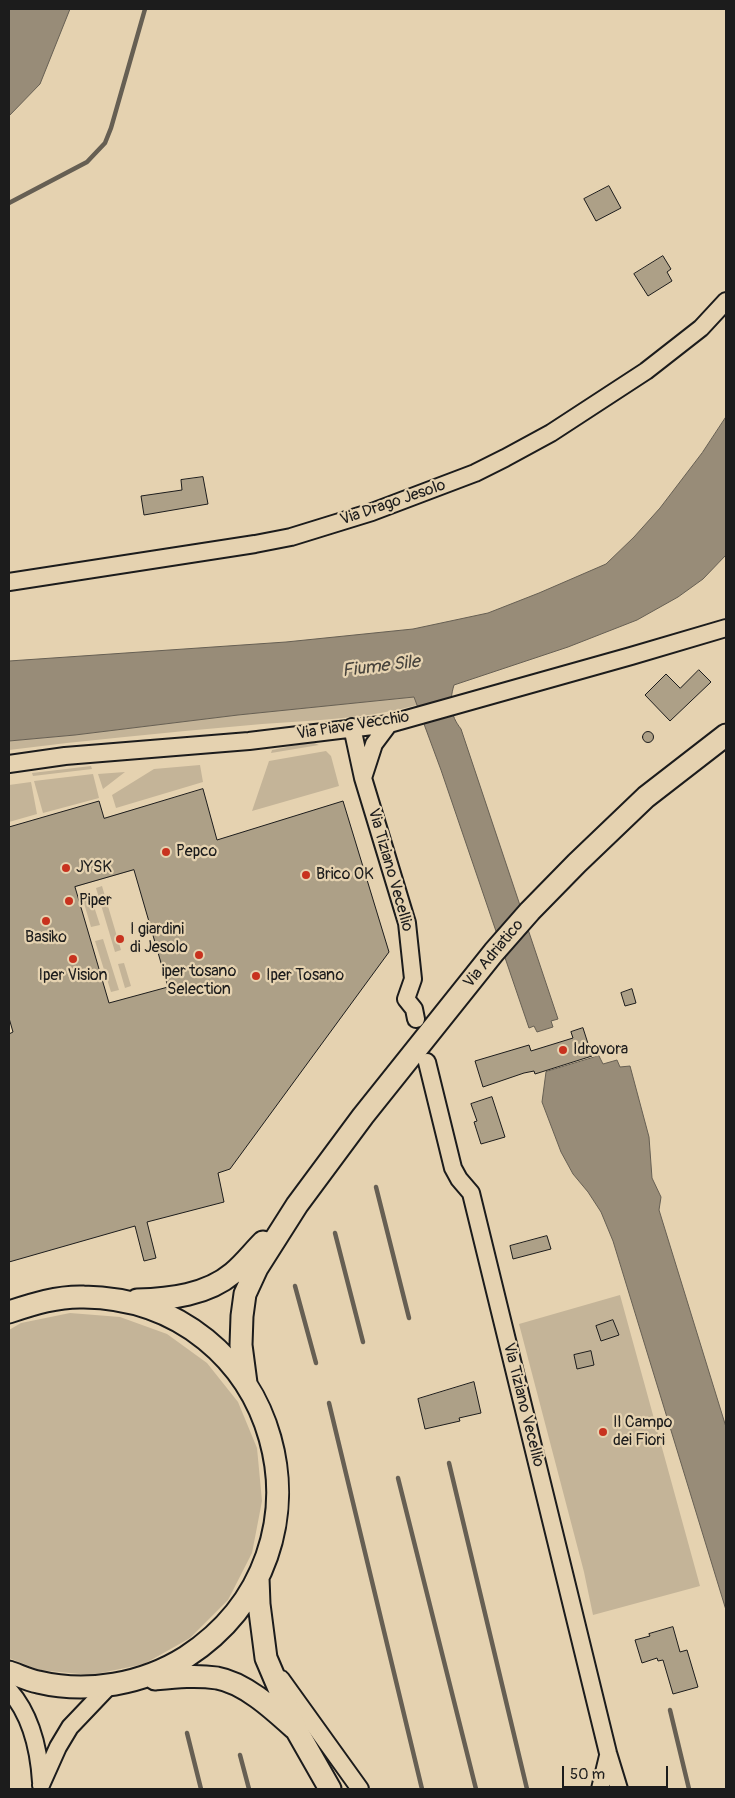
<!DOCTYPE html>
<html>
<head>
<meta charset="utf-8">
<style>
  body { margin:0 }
  #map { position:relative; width:735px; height:1798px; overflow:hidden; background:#e5d2b0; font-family:Pangolin,sans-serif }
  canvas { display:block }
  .frame { position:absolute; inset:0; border:10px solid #1c1c1c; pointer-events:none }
  .scale { position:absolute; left:562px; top:1766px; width:106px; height:22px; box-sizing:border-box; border:2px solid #1c1c1c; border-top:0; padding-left:6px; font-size:15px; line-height:18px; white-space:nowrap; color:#1c1c1c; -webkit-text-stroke:4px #e5d2b0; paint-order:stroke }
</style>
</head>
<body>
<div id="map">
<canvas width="735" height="1798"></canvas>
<div class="frame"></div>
<div class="scale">50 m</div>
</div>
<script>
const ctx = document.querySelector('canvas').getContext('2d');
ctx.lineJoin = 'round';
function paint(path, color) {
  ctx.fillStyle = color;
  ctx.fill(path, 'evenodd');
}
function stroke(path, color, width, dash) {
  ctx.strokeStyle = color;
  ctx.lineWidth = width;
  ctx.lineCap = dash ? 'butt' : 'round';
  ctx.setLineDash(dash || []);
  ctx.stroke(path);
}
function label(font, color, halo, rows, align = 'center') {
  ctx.font = font + ' Pangolin,sans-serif';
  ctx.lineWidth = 4.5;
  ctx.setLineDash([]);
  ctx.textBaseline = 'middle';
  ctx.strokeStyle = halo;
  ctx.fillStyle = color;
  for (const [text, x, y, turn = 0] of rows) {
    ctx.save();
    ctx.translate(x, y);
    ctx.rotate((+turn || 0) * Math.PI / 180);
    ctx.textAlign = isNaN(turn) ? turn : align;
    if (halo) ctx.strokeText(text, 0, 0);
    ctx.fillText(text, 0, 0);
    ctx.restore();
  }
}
const green = new Path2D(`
  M414,697L417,705C360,721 299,720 240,726C163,733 86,740 9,750V741L75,735L238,715Z
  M312,742L319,745L271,753L272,750Z
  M326,751L331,756L339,786L252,811L269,761Z
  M200,765L203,782L116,808L112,795L154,769Z
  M91,766L92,769L33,776L32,773Z
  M125,772L103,789L98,774Z
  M93,774L99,798L43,813L34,781Z
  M31,782L37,814L9,822V785Z
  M102,886L121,950L115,952L96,888Z
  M89,891L100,925L91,927L81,893Z
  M103,939L119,990L111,992L95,941Z
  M124,963L131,986L125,988L118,964Z
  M620,1295L700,1586L593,1615L584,1572L519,1324Z
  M70,1313L120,1317L167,1334L207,1363L238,1402L257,1448L262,1501L252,1553L228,1600L190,1638L144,1664L91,1675L39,1670L9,1658V1330L21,1323Z`);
const water = new Path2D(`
  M9,9H70L40,84L9,116Z
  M726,417V555L703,579L678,597L637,620L568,647L454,685C449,702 450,715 461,729L558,1019L551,1021L553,1027L537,1032L534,1026L529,1028L441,770L414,697L238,715L75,735L9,741V661L286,642L413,629L488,613L539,593L606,564L634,537L660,508L702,453Z
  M599,1056L603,1064L617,1060L620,1067L630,1066L649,1137L652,1178L661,1197L659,1210L726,1427V1610L613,1241L601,1212L588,1192L573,1174L561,1152L542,1102L546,1072Z`);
const stream = new Path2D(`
  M9,203L87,162L105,143L111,128L145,9
  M376,1187L409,1318
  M335,1233L363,1342
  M295,1286L316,1363
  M329,1403L422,1789
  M449,1463L527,1789
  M398,1478L476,1789
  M670,1710L689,1789
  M187,1733L201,1789
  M240,1755L249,1789`);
const building = new Path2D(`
  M609,186L621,208L596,221L584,199Z
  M663,256L671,269L667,272L672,281L648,296L634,274Z
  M203,477L208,504L144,515L141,496L182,490L181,480Z
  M699,670L711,682L670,721L645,695L666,674L680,688Z
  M642.5 737a5.5 5.5 0 1 1 11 0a5.5 5.5 0 1 1-11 0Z
  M203,789L217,840L343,801L389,952L230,1169L218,1173L224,1202L147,1222L156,1258L144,1261L135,1226L9,1262V1034L13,1032L9,1018V827L99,801L104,818ZM134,870L168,987L109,1003L75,887Z
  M632,989L636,1003L625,1006L621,993Z
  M583,1028L592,1056L535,1074L534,1071L524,1073L483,1087L475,1061L529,1045L531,1051L573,1038L571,1032Z
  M492,1097L505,1137L481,1144L474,1122L477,1121L471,1104Z
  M547,1236L551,1249L513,1259L510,1246Z
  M613,1320L619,1335L601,1341L596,1326Z
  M591,1351L594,1365L577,1369L574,1355Z
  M474,1382L481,1413L459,1418L460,1421L425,1429L418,1399Z
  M673,1627L680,1652L687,1650L698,1687L673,1694L663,1660L658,1661L657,1658L642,1663L635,1640L650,1636L649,1634Z`);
const minor = new Path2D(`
  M9,582L255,544L291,537L372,512L475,473L505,458L551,433L646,371L701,328L726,301
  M352,727L363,778L374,744L389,724
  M9,764L65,756L249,741L389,724L631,656L726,628
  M363,778L407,923L413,979L406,999L414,1009L416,1019
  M427,1062L453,1168L459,1179L471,1193L608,1753L619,1789
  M281,1679L360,1789
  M9,1690C31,1715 39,1749 41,1782
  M41,1785L58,1747L70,1727L110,1685
  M600,1789L608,1756`);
const major = new Path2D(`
  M137,1300C170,1299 207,1295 233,1273C244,1264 253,1252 263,1242
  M9,1312C33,1304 58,1296 84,1297C280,1300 350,1550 186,1657C143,1684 88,1694 38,1682C28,1680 18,1675 9,1672
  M246,1383L241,1345L242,1316L245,1294L257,1268L297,1205L363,1116L494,952L530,911L577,863L646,797L726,735
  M258,1578L259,1604L266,1658L297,1731L330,1789
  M155,1679C176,1677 196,1675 217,1678C245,1683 273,1709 294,1728`);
const markers = [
  [166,852,5,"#c8321e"],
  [66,868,5,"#c8321e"],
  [306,875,5,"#c8321e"],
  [69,901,5,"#c8321e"],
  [46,921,5,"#c8321e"],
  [120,939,5,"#c8321e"],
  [199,955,5,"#c8321e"],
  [73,959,5,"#c8321e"],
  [256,976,5,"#c8321e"],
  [563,1050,5,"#c8321e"],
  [603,1432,5,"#c8321e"]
];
const streetNames = [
  ["Via Drago Jesolo",393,503,-19],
  ["Via Piave Vecchio",353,726,-9],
  ["Via Tiziano Vecellio",390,870,74],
  ["Via Adriatico",494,954,-50],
  ["Via Tiziano Vecellio",523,1405,76]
];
const poiNames = [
  ["Pepco",176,852],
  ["JYSK",76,868],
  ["Brico OK",316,875],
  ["Piper",79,901],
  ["I giardini",130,930],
  ["di Jesolo",130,948],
  ["Basiko",46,938,"center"],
  ["iper tosano",199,972,"center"],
  ["Selection",199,990,"center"],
  ["Iper Vision",73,976,"center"],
  ["Iper Tosano",266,976],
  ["Idrovora",573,1050],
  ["Il Campo",613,1423],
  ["dei Fiori",613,1441]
];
const waterNames = [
  ["Fiume Sile",381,667,-7]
];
paint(green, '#c4b498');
paint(water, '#988c78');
stroke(water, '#665f53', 1);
stroke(stream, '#665f53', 4.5);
paint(building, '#ada087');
stroke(building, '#1c1c1c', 1);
stroke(minor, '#1c1c1c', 20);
stroke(major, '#1c1c1c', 25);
stroke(minor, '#e5d2b0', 16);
stroke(major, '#e5d2b0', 21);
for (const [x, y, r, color] of markers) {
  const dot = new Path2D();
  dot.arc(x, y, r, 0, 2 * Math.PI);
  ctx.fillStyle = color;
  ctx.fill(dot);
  stroke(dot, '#e5d2b0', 2);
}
label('16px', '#1c1c1c', '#e5d2b0', streetNames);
label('16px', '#1c1c1c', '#e5d2b0', poiNames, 'left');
label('italic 18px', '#47433c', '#e5d2b0', waterNames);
</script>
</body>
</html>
